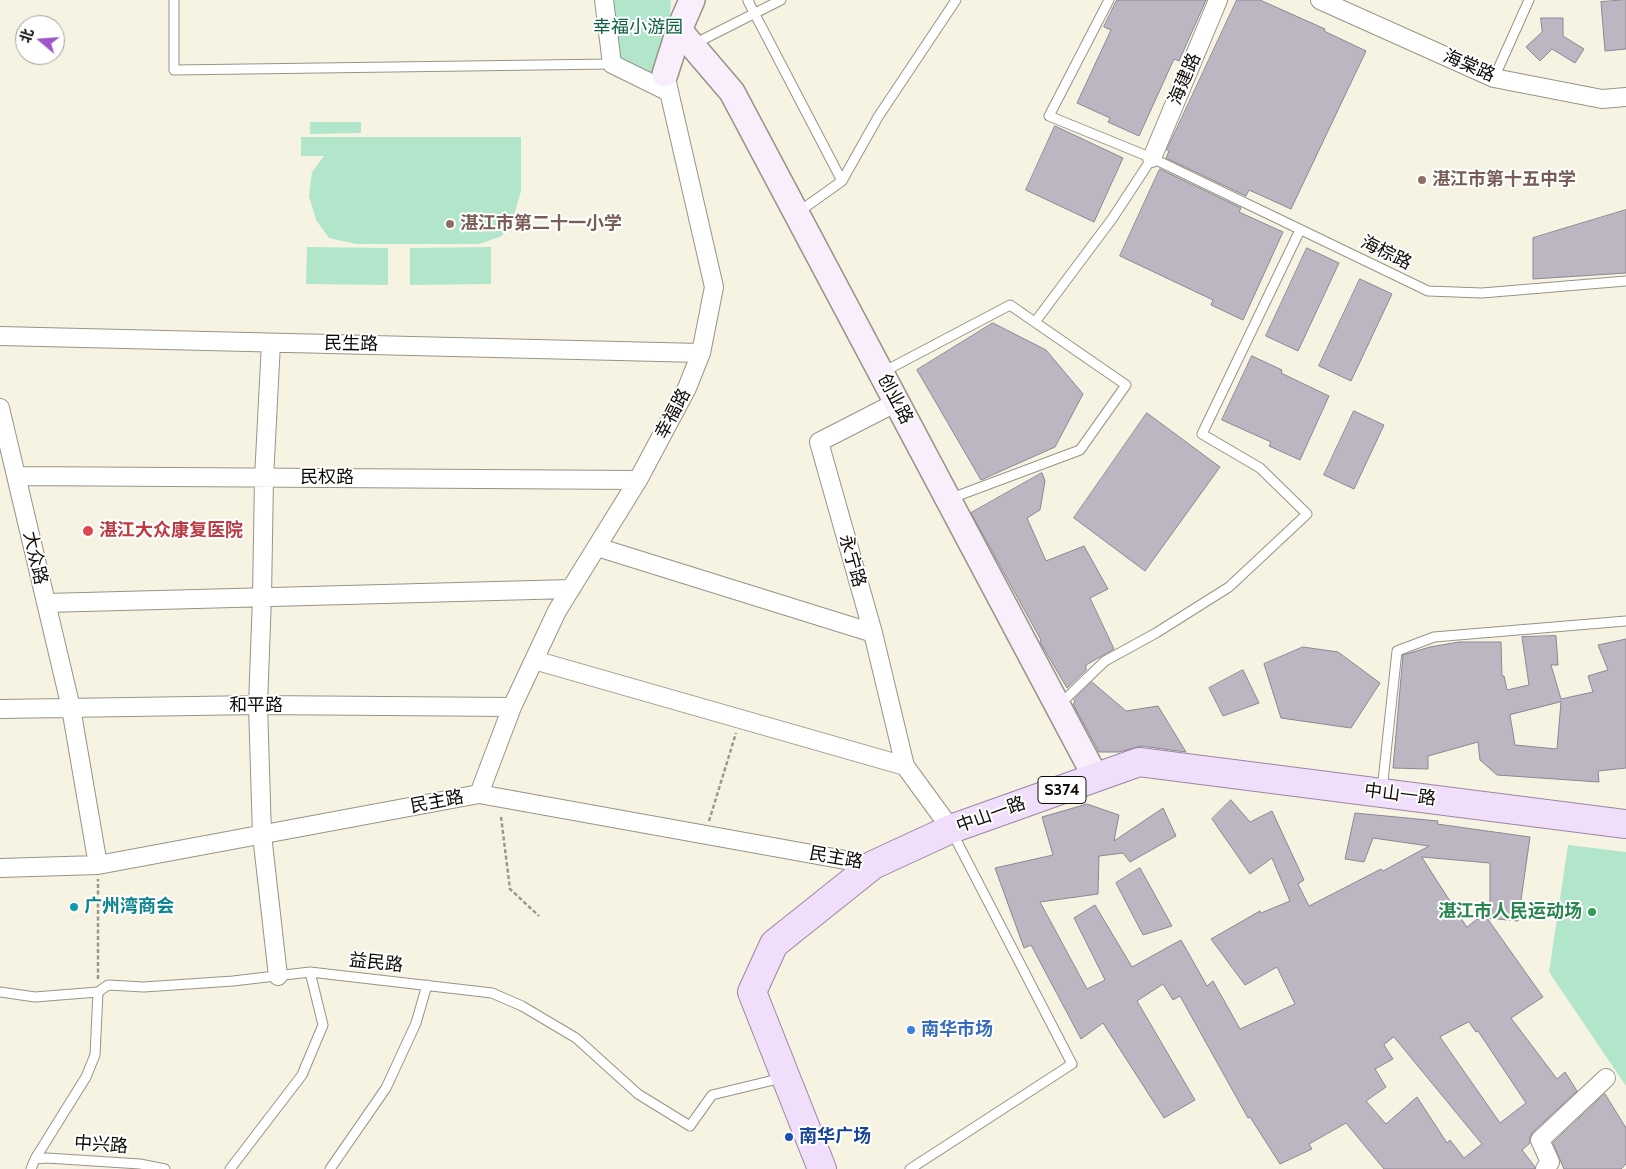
<!DOCTYPE html>
<html>
<head>
<meta charset="utf-8">
<style>
  body { margin:0 }
  #map { position:relative; width:1626px; height:1169px; overflow:hidden; background:#f6f3e3; font-family:Cabin,"Noto Sans SC",sans-serif }
  canvas { display:block }
  .north { position:absolute; left:15px; top:15px; width:50px; height:50px; box-sizing:border-box; background:#fff; border:1px solid #9e9d9c; border-radius:50%; rotate:288deg; font-size:14px; font-weight:700; line-height:20px; text-align:center; color:#0d0b07 }
  .north::after { content:''; display:block; margin:auto; width:18px; height:22px; background:#a056c9; clip-path:polygon(50% 0,100% 100%,50% 72%,0 100%) }
</style>
</head>
<body>
<div id="map">
<canvas width="1626" height="1169"></canvas>
<div class="north">北</div>
</div>
<script>
const ctx = document.querySelector('canvas').getContext('2d');
ctx.lineJoin = 'round';
function paint(path, color) {
  ctx.fillStyle = color;
  ctx.fill(path, 'evenodd');
}
function stroke(path, color, width, dash) {
  ctx.strokeStyle = color;
  ctx.lineWidth = width;
  ctx.lineCap = dash ? 'butt' : 'round';
  ctx.setLineDash(dash || []);
  ctx.stroke(path);
}
function label(font, color, halo, rows, align = 'center') {
  ctx.font = font + ' Cabin,"Noto Sans SC",sans-serif';
  ctx.lineWidth = 4;
  ctx.setLineDash([]);
  ctx.textBaseline = 'middle';
  ctx.strokeStyle = halo;
  ctx.fillStyle = color;
  for (const [text, x, y, turn = 0] of rows) {
    ctx.save();
    ctx.translate(x, y);
    ctx.rotate((+turn || 0) * Math.PI / 180);
    ctx.textAlign = isNaN(turn) ? turn : align;
    if (halo) ctx.strokeText(text, 0, 0);
    ctx.fillText(text, 0, 0);
    ctx.restore();
  }
}
const green = new Path2D(`
  M607,0H671L670,16L652,79L614,63Z
  M310,122H361V133L310,134Z
  M301,137H521V191L515,212L502,236L479,244H356L329,238L316,220L309,196L312,172L324,156H301Z
  M307,247L388,248V285L306,284Z
  M491,247V284L410,285V248Z
  M1568,845L1626,852V1086L1549,972Z`);
const building = new Path2D(`
  M1117,0H1206L1179,61L1174,59L1139,136L1108,122L1110,118L1077,103L1111,30L1104,27Z
  M1237,0H1260L1325,29L1324,31L1366,51L1291,209L1249,190L1246,196L1166,158L1169,151L1167,150Z
  M1626,0V49L1605,51L1601,2Z
  M1541,18H1563V36L1584,49L1575,63L1552,49L1540,61L1526,47L1542,32Z
  M1055,126L1123,158L1094,222L1026,190Z
  M1160,169L1241,208L1239,212L1283,232L1243,320L1211,305L1213,300L1120,256Z
  M1626,210V273L1533,279V238Z
  M1307,248L1339,263L1298,351L1266,336Z
  M1360,279L1392,294L1351,381L1319,366Z
  M993,323L1046,350L1083,394L1055,447L981,480L917,370Z
  M1252,356L1282,370L1281,373L1329,396L1300,460L1269,446L1271,442L1222,420Z
  M1354,411L1384,425L1354,489L1324,475Z
  M1147,413L1220,467L1145,571L1074,518Z
  M1042,473L1045,481L1040,510L1027,518L1046,561L1084,546L1108,589L1090,598L1114,649L1086,665V670L1067,688L1040,642L1041,640L971,513Z
  M1556,636L1558,665H1551L1561,699L1593,692L1588,676L1608,670L1598,645L1626,639V768L1598,771L1599,782L1497,775L1480,760L1478,742L1428,756V769L1393,768L1403,655L1430,647L1459,642H1501L1502,676H1504L1507,690L1529,685L1522,637ZM1561,702L1557,749L1515,745L1510,715Z
  M1303,647L1338,652L1380,683L1351,728L1281,718L1264,664Z
  M1243,670L1259,703L1223,716L1209,688Z
  M1092,682L1126,711L1158,706L1186,752L1141,746L1119,752H1099L1073,704L1075,702L1074,700Z
  M1231,800L1250,822L1272,811L1304,880L1298,884L1309,906L1381,869L1383,871L1429,846L1373,838L1364,862L1345,859L1355,813L1438,821L1437,824L1530,837L1518,921L1487,918L1543,997L1511,1018L1557,1079L1565,1072L1577,1091L1533,1132L1530,1137V1143L1522,1150L1535,1167V1169H1384L1346,1123L1309,1144L1312,1149L1280,1164L1250,1117L1248,1118L1180,996L1173,1000L1163,984L1137,1001L1195,1100L1164,1118L1103,1023L1081,1039L1031,945L1024,948L995,868L1053,855L1042,817L1087,804L1119,815L1114,841L1163,808L1176,836L1130,862L1123,853L1099,856L1098,894L1040,902L1087,989L1105,980L1074,918L1095,905L1132,967L1181,940L1207,986L1213,981L1240,1029L1295,1004L1277,967L1245,985L1211,939L1260,911L1261,913L1290,901L1272,858L1250,874L1212,819ZM1422,857L1490,863V909L1467,927ZM1469,1022L1476,1032L1478,1031L1526,1103L1500,1123L1440,1037ZM1394,1037L1482,1144L1464,1158L1450,1140L1447,1143L1417,1097L1386,1124L1366,1101L1386,1087L1375,1069L1393,1059L1384,1045Z
  M1140,868L1172,926L1143,935L1116,883Z
  M1605,1094L1626,1128V1164L1621,1169H1564L1553,1143Z`);
const path = new Path2D(`
  M501,817L510,889L539,916
  M709,821L736,733
  M98,979V879`);
const lane = new Path2D(`
  M174,0V70L612,64
  M749,0L748,1L842,181
  M1109,0L1049,116L1152,158L1428,291L1482,293L1626,281
  M694,44L781,0
  M1494,78L1529,0
  M797,213L842,181L878,117L956,0
  M1035,322L1112,219L1152,158
  M883,372L1010,305L1126,385L1080,450L949,499
  M1059,705L1105,661L1156,633L1229,587L1307,514L1260,468L1202,434L1300,230
  M1382,790L1397,651L1434,637L1626,621
  M0,992L35,997L98,992
  M35,1159L47,1158L140,1164L165,1169
  M31,1169L35,1159L86,1077L95,1055L98,992L108,985L144,987L233,981L310,972L492,993L522,1006L576,1038L638,1094L690,1126L712,1095L782,1078
  M230,1169L302,1075L323,1025L310,972
  M330,1169L386,1088L416,1023L427,985
  M910,1169L1072,1064L952,832`);
const street = new Path2D(`
  M604,0L612,64L669,92
  M1320,0L1494,78L1602,99L1626,97
  M1152,158L1218,0
  M0,336L701,353
  M271,343L264,478L262,597L258,705L262,835L278,976
  M897,402L819,442L873,633L905,766
  M0,408L71,708L98,865
  M16,476L638,480
  M597,547L873,633
  M46,603L571,589
  M534,660L905,766L951,829
  M0,709L258,705L512,707
  M479,794L512,707L557,611L638,480L687,388L701,353L714,287L665,74
  M0,868L98,865L479,794L873,865
  M1545,1169L1550,1162L1540,1140L1606,1078`);
const secondary = new Path2D(`
  M679,30L732,92L1096,778
  M665,74L679,30L692,0`);
const primary = new Path2D(`
  M822,1169L752,992L774,944L873,865L951,829L1139,762L1626,824`);
const markers = [
  [1422,180,5,"#8d6e63"],
  [450,224,5,"#8d6e63"],
  [88,531,6,"#e0444e"],
  [74,907,5,"#0f9aa8"],
  [1592,912,5,"#2e9e5b"],
  [911,1030,5,"#3f7fe0"],
  [789,1137,5,"#1a4fb4"]
];
const shields = [
  [1062,790,48]
];
const shieldNames = [
  ["S374",1062,790]
];
const parkNames = [
  ["幸福小游园",638,28]
];
const streetNames = [
  ["海棠路",1469,66,23],
  ["海建路",1185,79,-67],
  ["海棕路",1386,253,26],
  ["民生路",351,344,1],
  ["创业路",895,399,62],
  ["幸福路",673,414,-62],
  ["民权路",327,478],
  ["大众路",35,558,77],
  ["永宁路",852,561,74],
  ["和平路",256,706],
  ["中山一路",1400,795,7],
  ["民主路",437,802,-11],
  ["中山一路",991,815,-20],
  ["民主路",836,858,10],
  ["益民路",376,963,6],
  ["中兴路",101,1145,4]
];
const educationNames = [
  ["湛江市第十五中学",1432,180],
  ["湛江市第二十一小学",460,224]
];
const healthNames = [
  ["湛江大众康复医院",99,531]
];
const cultureNames = [
  ["广州湾商会",84,907]
];
const leisureNames = [
  ["湛江市人民运动场",1582,912]
];
const shopNames = [
  ["南华市场",921,1030]
];
const transitNames = [
  ["南华广场",799,1137]
];
paint(green, '#b1e6cb');
paint(building, '#bcb5c2');
stroke(building, '#8d8693', 1);
stroke(lane, '#979486', 11);
stroke(street, '#979486', 20);
stroke(secondary, '#979486', 28);
stroke(primary, '#9a86a2', 30);
stroke(path, '#9a978c', 2.5, [4, 2.5]);
stroke(lane, '#fff', 9);
stroke(street, '#fff', 18);
stroke(secondary, '#f8eefc', 25);
stroke(primary, '#f0defa', 28);
for (const [x, y, r, color] of markers) {
  const dot = new Path2D();
  dot.arc(x, y, r, 0, 2 * Math.PI);
  ctx.fillStyle = color;
  ctx.fill(dot);
  stroke(dot, '#fff', 2);
}
for (const [x, y, w] of shields) {
  const box = new Path2D();
  box.roundRect(x - w / 2, y - 13.5, w, 27, 4);
  ctx.fillStyle = '#fff';
  ctx.fill(box);
  stroke(box, '#0d0b07', 1);
}
label('bold 16px', '#0d0b07', null, shieldNames);
label('18px', '#0d6143', '#fff', parkNames);
label('18px', '#0d0b07', '#fff', streetNames);
label('bold 18px', '#785e54', '#fff', educationNames, 'left');
label('bold 18px', '#be3a42', '#fff', healthNames, 'left');
label('bold 18px', '#0d838f', '#fff', cultureNames, 'left');
label('bold 18px', '#27864d', '#fff', leisureNames, 'right');
label('bold 18px', '#366cbe', '#fff', shopNames, 'left');
label('bold 18px', '#164399', '#fff', transitNames, 'left');
</script>
</body>
</html>
